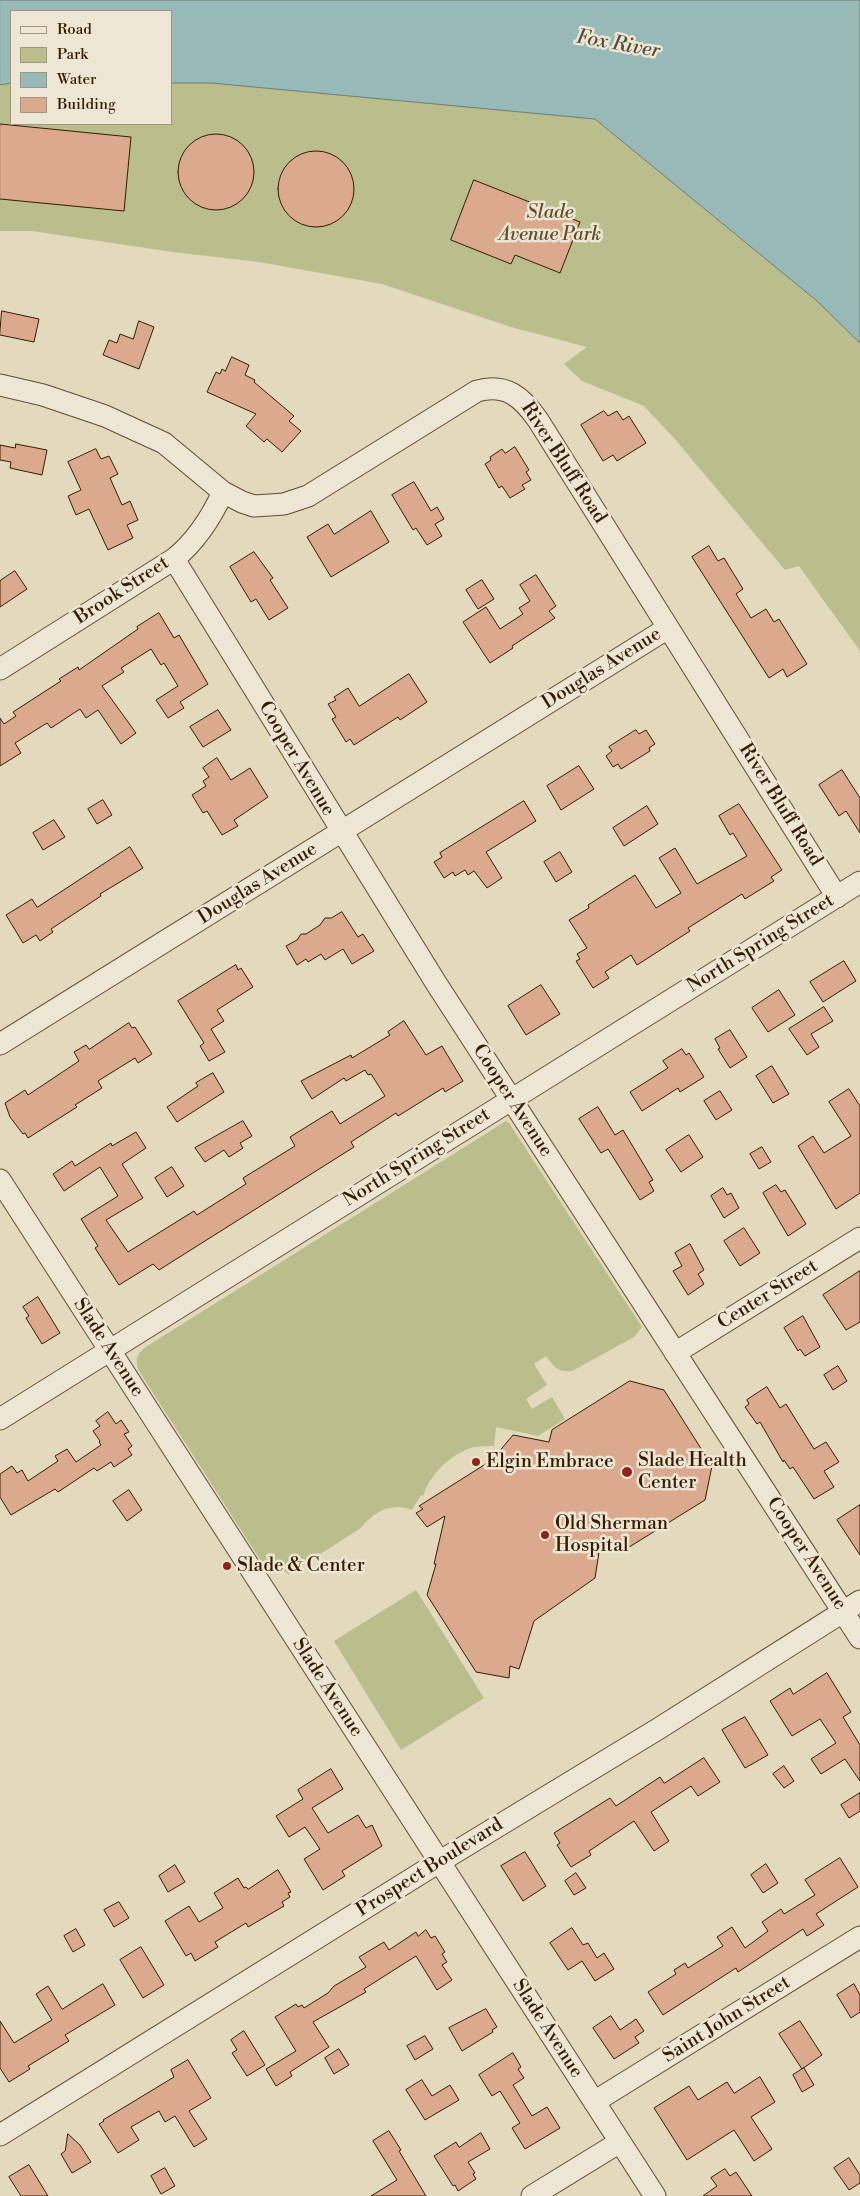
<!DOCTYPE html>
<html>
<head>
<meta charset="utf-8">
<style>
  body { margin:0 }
  #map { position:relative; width:860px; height:2196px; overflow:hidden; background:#e3d9bd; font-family:"Libre Bodoni",serif }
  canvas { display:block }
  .legend { position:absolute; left:10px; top:10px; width:162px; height:115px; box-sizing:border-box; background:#ede6d4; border:1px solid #a4957f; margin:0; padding:6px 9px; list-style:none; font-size:15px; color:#361c00 }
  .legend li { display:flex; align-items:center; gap:10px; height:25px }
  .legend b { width:25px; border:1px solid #a4957f }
</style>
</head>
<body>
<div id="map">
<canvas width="860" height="2196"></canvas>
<ul class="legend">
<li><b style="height:6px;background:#ede6d4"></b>Road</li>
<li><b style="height:14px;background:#babd8c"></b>Park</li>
<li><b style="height:14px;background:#97b9b8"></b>Water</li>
<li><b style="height:14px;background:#daa98e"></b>Building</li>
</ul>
</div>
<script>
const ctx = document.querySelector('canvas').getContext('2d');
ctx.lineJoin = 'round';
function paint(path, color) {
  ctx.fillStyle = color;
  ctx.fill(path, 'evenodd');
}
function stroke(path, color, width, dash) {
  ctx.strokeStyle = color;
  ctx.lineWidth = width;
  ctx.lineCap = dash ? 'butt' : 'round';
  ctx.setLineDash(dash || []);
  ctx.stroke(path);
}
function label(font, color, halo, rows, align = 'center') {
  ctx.font = font + ' "Libre Bodoni",serif';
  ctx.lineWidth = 5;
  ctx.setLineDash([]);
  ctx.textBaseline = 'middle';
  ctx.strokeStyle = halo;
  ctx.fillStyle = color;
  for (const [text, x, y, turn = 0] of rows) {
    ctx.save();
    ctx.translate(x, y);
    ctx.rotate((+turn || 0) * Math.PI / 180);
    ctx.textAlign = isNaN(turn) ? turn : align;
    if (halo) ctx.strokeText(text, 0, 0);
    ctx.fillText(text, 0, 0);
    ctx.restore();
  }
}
const green = new Path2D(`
  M11,83V124H171V83H211L595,119L817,301L860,343V651L799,566L785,570L674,438L644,406L582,381L564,364L587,347L511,327L382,284L259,262L173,252L32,231H0V85Z
  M506,1121L509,1123L642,1327L634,1337L572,1371C558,1373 554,1366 546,1356L534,1364L547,1385L526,1399L532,1409L552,1397L565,1419L538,1436L496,1427L494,1446C488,1446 480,1446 474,1447C452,1453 430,1474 423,1496L421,1495L412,1510C392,1502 374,1511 361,1528L289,1574L280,1569L278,1565L268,1572L139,1371C135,1361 136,1356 144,1348Z
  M416,1590L484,1698L401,1750L334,1641Z`);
const water = new Path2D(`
  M0,0H860V343L817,301L595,119L211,83H171V11H11V83L0,85Z`);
const building = new Path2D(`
  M0,124L131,137L124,211L0,199Z
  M178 172a38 38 0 1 1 76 0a38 38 0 1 1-76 0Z
  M278 189a38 38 0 1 1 76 0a38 38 0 1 1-76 0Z
  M474,180L580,222L560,273L515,255L511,264L451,240Z
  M2,311L39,319L34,342L0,335Z
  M139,321L154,327L139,369L103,355L109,340L117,343L120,334L133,339Z
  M232,357L249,365L245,375L255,380L254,382L294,416L289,421L301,431L282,452L267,439L264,442L246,426L256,414L207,392L216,372L220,374L222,369L225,371Z
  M604,411L608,416L617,411L623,420L629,416L646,443L617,461L613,455L603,461L581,425Z
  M16,444L47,450L42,475L10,468L11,462L0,460V445L15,448Z
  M515,447L529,470L526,472L531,480L522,485L525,489L510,498L502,486L499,488L485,464L491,460L490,457L502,449L505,453Z
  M96,449L101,459L109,456L118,474L110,478L122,505L130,501L138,520L127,525L133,538L108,550L89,509L76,515L68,496L81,490L68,462Z
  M414,482L431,511L437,507L444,519L435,524L442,536L427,545L416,528L413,530L392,495Z
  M371,511L389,542L331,577L307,537L328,524L334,534Z
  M709,546L718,561L724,558L743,589L736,594L751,618L766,609L774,622L779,619L807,664L787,677L783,669L769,678L692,557Z
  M254,552L273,578L270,580L288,608L269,620L256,599L251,602L230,567Z
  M15,571L27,589L0,607V581Z
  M536,575L556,606L549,611L555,618L512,646L513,648L490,663L463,622L486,607L500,629L523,614L519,608L530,601L520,585Z
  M482,580L494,599L478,609L466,590Z
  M159,613L174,638L179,635L208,684L180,702L184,708L168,718L156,700L178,686L164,663L161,665L151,649L121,668L124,672L102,686L136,733L121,744L98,710L86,718L80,709L51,728L47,723L15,743L21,753L0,766V718L4,724L16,716L13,712L61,681L59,679L78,667L79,670L138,629L137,627Z
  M409,674L427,702L400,720L398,717L354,745L350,739L346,742L332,719L336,717L328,704L336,700L334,697L348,688L359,706Z
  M218,710L231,730L203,747L190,727Z
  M636,730L639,734L646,730L655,744L649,748L650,751L621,769L618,764L613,767L606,756L612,751L609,747Z
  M217,758L231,780L250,768L268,797L234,820L238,826L222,835L207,811L203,813L192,795L206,786L203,781L209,777L203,768Z
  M579,766L594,789L561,810L547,786Z
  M842,770L860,798V833L846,811L839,816L819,785Z
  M103,800L112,815L97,824L88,809Z
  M524,801L536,821L486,852L502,878L487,888L474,871L468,875L465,870L455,876L453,872L444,878L434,862L442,857L440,853Z
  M739,804L782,870L771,877L774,881L745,899L742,894L688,928L690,931L637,965L631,955L605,972L609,978L593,988L576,961L580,959L577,954L587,948L569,920L589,908L588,905L635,875L656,908L681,893L659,858L675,848L697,884L747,856L733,833L730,835L719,816Z
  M647,806L658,824L624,846L613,828Z
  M54,820L65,837L43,850L33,833Z
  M130,847L143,868L100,894L101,896L51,929L53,932L40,941L36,935L23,943L6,915L32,899L37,907Z
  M560,852L572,872L556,882L544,862Z
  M342,912L358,937L363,934L374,951L352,964L343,949L325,960L321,954L308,962L306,959L297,965L286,946L297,940L301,934H306L320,925L325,918H331Z
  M844,961L856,981L823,1002L810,982Z
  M236,965L238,970L241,968L253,987L217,1010L224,1021L211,1029L225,1052L209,1061L200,1046L204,1043L178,1001Z
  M541,985L560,1014L526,1035L508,1006Z
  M779,990L795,1015L768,1032L752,1008Z
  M824,1007L833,1021L811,1034L819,1047L807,1055L789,1029Z
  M404,1021L426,1055L442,1046L463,1081L445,1092L443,1088L398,1116L396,1113L351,1142L354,1147L159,1270L153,1264L119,1285L95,1248L98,1246L81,1219L118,1196L100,1167L64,1191L53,1174L72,1161L75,1166L111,1143L112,1146L136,1132L146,1148L122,1164L143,1198L106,1220L128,1252L194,1211L197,1215L246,1184L243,1178L295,1146L290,1137L332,1111L340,1124L385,1096L371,1074L368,1075L365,1070L346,1081L344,1078L312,1099L301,1081L351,1055L352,1058L390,1035L388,1032Z
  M129,1023L132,1028L135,1027L152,1054L138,1063L135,1058L98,1081L102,1088L75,1105L77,1107L28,1138L25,1133L23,1134L10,1117L5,1103L25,1090L28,1095L79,1061L74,1052L86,1045L89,1049Z
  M730,1030L747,1057L730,1068L718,1049L720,1048L715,1039Z
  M682,1049L686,1055L689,1053L704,1077L680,1092L678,1088L642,1111L630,1092L668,1068L663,1061Z
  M772,1066L789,1094L773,1103L756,1076Z
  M213,1073L224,1092L177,1122L167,1107L198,1086L196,1083Z
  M849,1089L860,1106V1193L836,1209L798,1146L813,1136L824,1153L851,1136L829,1102Z
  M720,1091L732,1110L716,1120L704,1101Z
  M598,1107L615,1135L623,1130L653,1180L649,1182L654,1191L640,1200L608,1149L601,1153L579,1119Z
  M243,1121L252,1136L240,1143L243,1148L229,1157L224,1150L205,1162L195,1148Z
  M689,1135L703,1157L681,1172L666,1150Z
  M762,1147L771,1162L759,1169L750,1154Z
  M172,1167L184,1186L167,1197L155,1178Z
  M776,1185L781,1192L785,1190L806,1224L788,1236L763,1193Z
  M723,1188L727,1195L731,1193L739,1208L724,1218L711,1196Z
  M744,1228L760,1253L740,1266L724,1241Z
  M690,1244L704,1270L698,1274L704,1284L688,1295L673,1271L682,1266L675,1253Z
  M860,1271V1322L846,1330L823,1295Z
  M38,1297L60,1333L42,1344L26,1318L29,1316L23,1307Z
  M803,1316L820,1347L805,1356L800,1349L798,1351L784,1328Z
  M838,1366L847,1381L833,1390L824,1375Z
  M630,1381L664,1390L712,1466L705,1500L626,1549L600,1546L595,1578L534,1621L519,1669L510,1666L509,1678L476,1672L427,1595L436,1564H434L445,1516L427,1527L416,1513L423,1509L419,1506L492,1460L513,1435L549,1442L552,1430Z
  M767,1387L780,1408L786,1404L814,1449L826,1442L839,1462L824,1471L834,1487L814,1499L793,1467L790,1469L784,1460L783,1462L760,1422L757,1424L745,1407L749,1404L747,1400Z
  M108,1412L116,1424L121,1420L129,1432L124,1434L132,1446L128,1449L132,1455L114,1467L111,1462L97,1471L94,1468L58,1492L55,1489L11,1515L0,1497V1474L12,1466L17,1473L22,1470L28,1481L58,1461L55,1456L67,1449L76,1462L101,1445L99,1442L100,1441L93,1431L100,1426L96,1421Z
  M129,1490L142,1510L127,1521L113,1501Z
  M860,1505V1555L837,1520Z
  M827,1673L851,1712L843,1717L860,1745V1781L845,1759L821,1774L811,1759L836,1743L820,1719L792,1736L770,1701L790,1688L793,1694Z
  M745,1717L768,1755L745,1768L722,1730Z
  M704,1758L720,1782L698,1796L691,1786L651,1812L669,1841L654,1851L634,1821L589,1851L591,1855L571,1867L557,1845L560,1843L554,1833L610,1798L616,1806L660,1777L664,1783Z
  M784,1766L794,1781L784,1788L773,1774Z
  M331,1769L343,1789L312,1808L328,1833L358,1815L366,1828L372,1825L382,1846L342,1871L345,1876L323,1890L304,1859L320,1849L305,1827L289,1837L276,1816L303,1799L298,1790Z
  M860,1793V1811L849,1818L841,1805Z
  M525,1852L546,1886L523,1901L501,1866Z
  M840,1858L858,1887L816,1914L824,1925L807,1936L803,1929L738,1972L736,1968L663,2015L648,1992L676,1974L674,1970L685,1963L688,1968L723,1946L717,1937L732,1927L745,1948L768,1931L762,1922L781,1909L784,1914L815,1895L805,1880Z
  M766,1864L778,1883L763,1893L751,1875Z
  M175,1865L185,1882L168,1892L159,1876Z
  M278,1870L291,1892L288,1893L290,1897L282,1902L284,1906L248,1927L246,1923L215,1942L218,1947L195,1961L191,1953L186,1956L165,1921L189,1906L199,1922L223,1908L214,1893L238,1878L244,1888L246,1887L248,1889Z
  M576,1873L586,1888L574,1895L565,1881Z
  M119,1902L129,1918L114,1927L104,1910Z
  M572,1928L583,1945L588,1943L597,1958L604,1953L614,1969L595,1981L582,1961L568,1970L550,1943Z
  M76,1929L85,1945L73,1952L64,1936Z
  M426,1930L431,1938L435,1936L445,1952L442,1954L447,1962L442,1965L452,1980L437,1990L416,1956L364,1989L366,1992L313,2022L329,2047L290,2072L292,2076L276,2086L266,2069L296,2051L275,2017L296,2004L298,2007L302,2005L304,2008L328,1993L334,1986L366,1967L359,1957L384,1942L389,1950L416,1932L418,1936Z
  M141,1947L164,1985L143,1998L120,1960Z
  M103,1984L115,2005L65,2035L69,2041L28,2066L30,2069L9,2082L0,2068V2021L14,2043L52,2020L36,1994L48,1986L62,2009Z
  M854,1984L860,1995V2012L851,2018L837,1995Z
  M486,2009L497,2027L492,2030L493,2032L462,2051L449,2028Z
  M611,2016L620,2030L636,2019L644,2031L635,2037L639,2043L614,2059L593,2028Z
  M800,2021L822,2055L802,2069L779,2034Z
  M244,2031L265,2065L247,2076L232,2053L237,2050L231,2040Z
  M425,2036L433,2049L415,2060L407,2046Z
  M339,2049L349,2065L334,2074L325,2058Z
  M513,2053L521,2067L518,2069L524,2078L513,2085L532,2116L547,2107L560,2128L525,2149L512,2128L520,2123L500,2091L492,2096L479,2075Z
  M188,2060L211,2098L189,2111L207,2139L194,2147L175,2116L165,2122L159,2111L131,2127L139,2140L118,2153L99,2124L104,2121L103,2120L174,2077L171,2070Z
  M804,2068L814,2085L802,2092L793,2075Z
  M760,2077L775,2102L751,2117L772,2149L754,2161L734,2130L687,2160L654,2108L689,2086L698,2100L727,2082L734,2093Z
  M422,2080L432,2096L450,2085L459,2100L425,2120L406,2090Z
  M389,2131L401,2150L399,2151L426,2196H371L397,2180L373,2141Z
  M481,2133L490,2149L468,2162L475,2173L473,2174L476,2179L458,2191L455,2185L453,2186L434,2156L456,2142L459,2147Z
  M68,2134L80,2145L91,2162L72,2173L61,2154L65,2151Z
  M849,2158L860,2175V2183L849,2190L834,2168Z
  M29,2165L48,2196H21L9,2177Z
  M165,2168L175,2186L161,2194L151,2176Z
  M725,2169L730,2176L736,2172L752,2196H703L717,2186L711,2178Z`);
const minor = new Path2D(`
  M0,385L43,395L105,416L164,443L223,492L242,502L254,506L270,505L284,504L308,496L477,391C506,383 522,397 538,420L837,897
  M174,559L436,983L860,1638
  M0,669L174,559C195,542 212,516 223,492
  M0,1044L668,628
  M0,1180L655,2196
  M675,1353L860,1238
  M0,1419L860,882
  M594,2102L860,1937
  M0,2135L439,1862L658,1729L860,1601
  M532,2196L620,2142`);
const markers = [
  [476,1462,5,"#8f2418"],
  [627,1472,6,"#8f2418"],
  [545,1535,5,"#8f2418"],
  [227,1566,5,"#8f2418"]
];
const parkNames = [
  ["Slade",550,213],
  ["Avenue Park",550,235]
];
const streetNames = [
  ["River Bluff Road",563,463,57],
  ["Brook Street",122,591,-33],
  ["Douglas Avenue",602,669,-32],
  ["Cooper Avenue",296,759,59],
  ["River Bluff Road",780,805,58],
  ["Douglas Avenue",258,884,-32],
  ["North Spring Street",761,944,-32],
  ["Cooper Avenue",512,1101,57],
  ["North Spring Street",417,1158,-32],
  ["Center Street",768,1295,-32],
  ["Slade Avenue",108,1348,57],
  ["Cooper Avenue",806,1554,57],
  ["Slade Avenue",327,1688,57],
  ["Prospect Boulevard",430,1868,-32],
  ["Saint John Street",727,2020,-32],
  ["Slade Avenue",547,2029,57]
];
const poiNames = [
  ["Slade Health",638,1461],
  ["Center",638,1483],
  ["Elgin Embrace",486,1462],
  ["Old Sherman",555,1524],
  ["Hospital",555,1546],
  ["Slade & Center",237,1566]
];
const waterNames = [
  ["Fox River",618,45,10]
];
paint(green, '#babd8c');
paint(water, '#97b9b8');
stroke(water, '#707a6e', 1);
paint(building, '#daa98e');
stroke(building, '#361c00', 1);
stroke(minor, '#614b2f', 23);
stroke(minor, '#ede6d4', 21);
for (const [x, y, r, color] of markers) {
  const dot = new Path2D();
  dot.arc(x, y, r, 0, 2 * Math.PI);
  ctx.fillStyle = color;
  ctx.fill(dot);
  stroke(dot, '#ede6d4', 2);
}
label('italic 19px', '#5e4c2a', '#ede6d4', parkNames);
label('19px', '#361c00', '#ede6d4', streetNames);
label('19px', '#361c00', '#ede6d4', poiNames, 'left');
label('italic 20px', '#534b37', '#ede6d4', waterNames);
</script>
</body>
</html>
